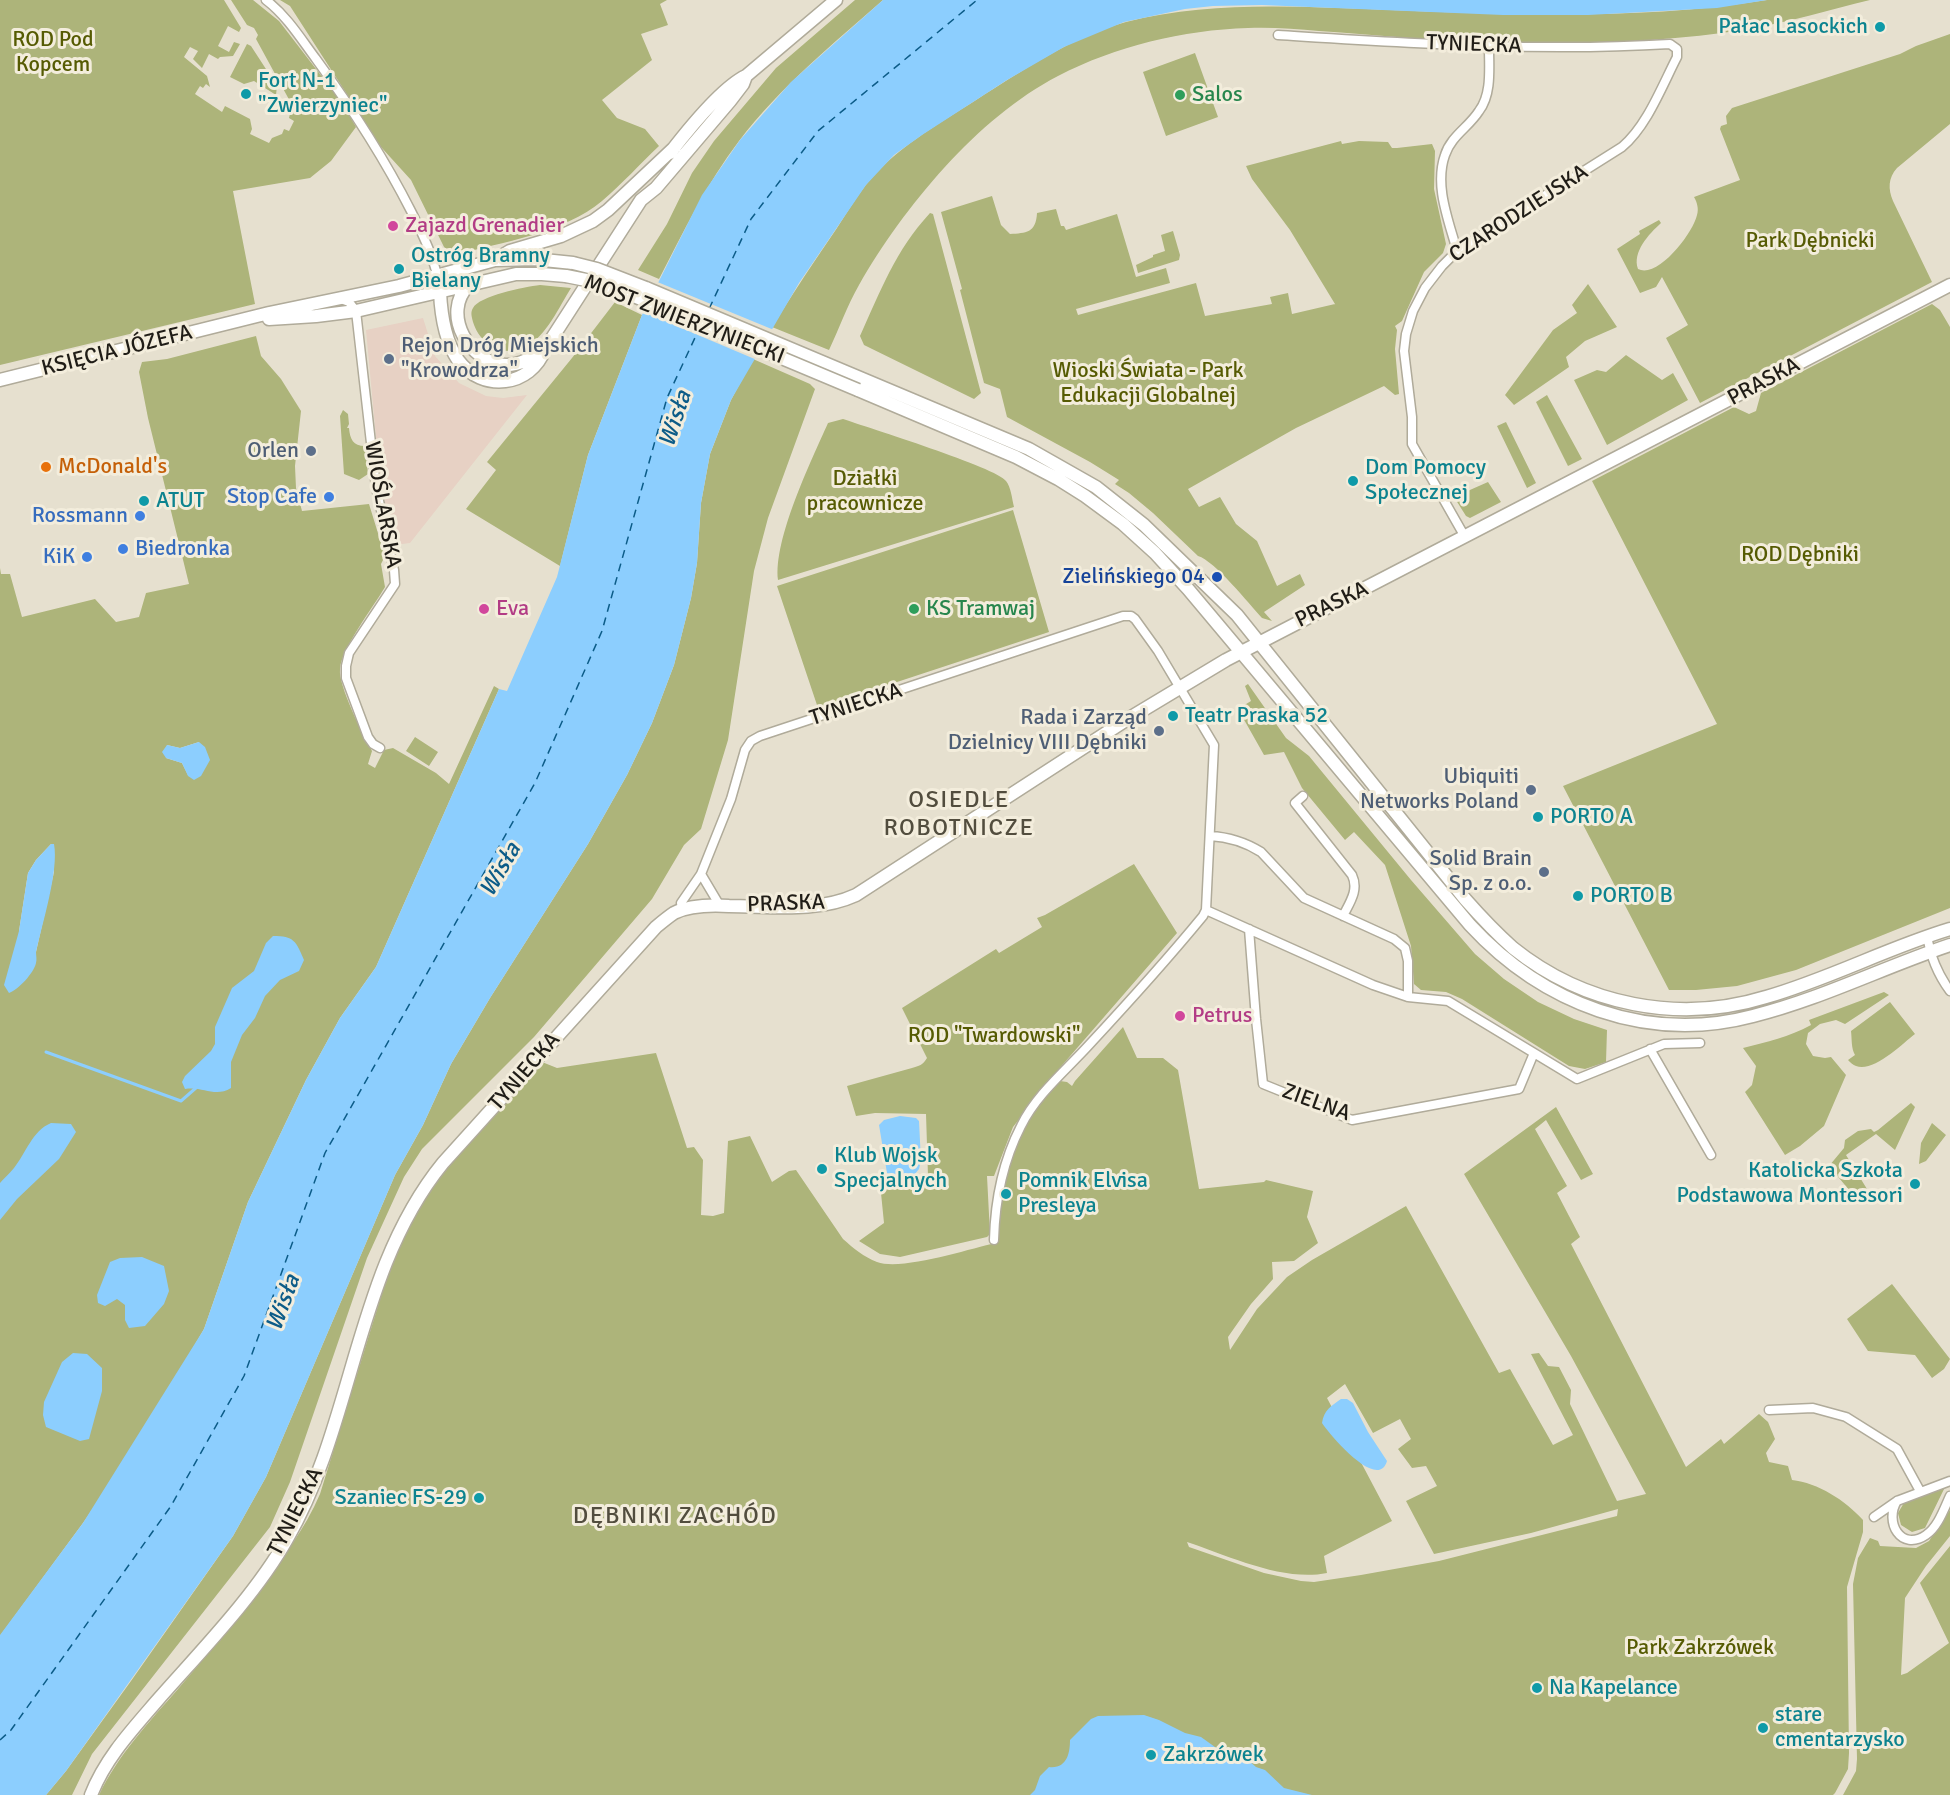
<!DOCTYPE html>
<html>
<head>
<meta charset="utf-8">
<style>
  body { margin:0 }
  canvas { display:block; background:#e6e0cf }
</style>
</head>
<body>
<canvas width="1950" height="1795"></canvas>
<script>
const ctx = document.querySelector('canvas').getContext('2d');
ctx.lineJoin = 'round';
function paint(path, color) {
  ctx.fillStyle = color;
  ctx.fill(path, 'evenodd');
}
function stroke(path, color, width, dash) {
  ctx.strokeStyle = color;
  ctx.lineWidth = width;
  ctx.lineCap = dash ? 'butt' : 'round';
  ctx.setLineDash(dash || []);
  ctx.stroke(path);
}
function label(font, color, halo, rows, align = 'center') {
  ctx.font = font + ' Signika,sans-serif';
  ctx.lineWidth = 6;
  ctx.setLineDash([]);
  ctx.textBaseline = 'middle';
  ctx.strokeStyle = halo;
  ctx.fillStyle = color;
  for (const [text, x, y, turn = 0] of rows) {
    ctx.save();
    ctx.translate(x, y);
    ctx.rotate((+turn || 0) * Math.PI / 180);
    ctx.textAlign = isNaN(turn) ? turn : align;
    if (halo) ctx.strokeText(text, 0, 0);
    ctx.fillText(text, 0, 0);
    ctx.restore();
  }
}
const industrial = new Path2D(`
  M423,318L435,356L459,383L486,396L503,398L527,395L410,543L394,545L389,526L379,469L366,330Z`);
const green = new Path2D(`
  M0,0H224L241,28L239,32L228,26L218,46L229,52L234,42L240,44L233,56L220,57L218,59L209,54L202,68L193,59L198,51L190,47L184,57L207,76L210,87L206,84L203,88L200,86L195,94L222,112L225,106L250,119L252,129L250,134L269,143L272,138L282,134L284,129L289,131L294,121L289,118L292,105L256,39L258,35L254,28L247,25L231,0H253L279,21L343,104L356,127L331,161L310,178L233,191L255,304L0,365Z
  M280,0H667L660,4L668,25L641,34L652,60L602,100L617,118L645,129L659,146C640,164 622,184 602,201C564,233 502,242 455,255L444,247L411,180L381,147L290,6Z
  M855,0H883C833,44 780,87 739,141C707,183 684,231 659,279L638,270L667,224L692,173L714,141L776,68Z
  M1767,0H1870C1829,10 1789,22 1748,29C1663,43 1578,44 1492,42C1435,41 1377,35 1319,31C1296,29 1272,27 1248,28C1183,30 1116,46 1058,76C977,118 904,207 859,285C847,306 839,329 829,350L772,327C793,293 815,260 837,228C846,214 855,199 865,186C895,148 937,125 976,100C1023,70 1072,37 1126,22C1212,0 1302,7 1390,10C1516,15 1642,20 1767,0Z
  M1950,34V124L1897,168C1888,178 1888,189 1893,201L1932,282L1700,403L1666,338L1688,325L1662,277L1656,287L1640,293L1617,249L1640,234L1639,231L1659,220L1661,223C1649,234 1632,252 1638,269C1658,279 1693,233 1697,215C1699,209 1697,202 1694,197L1740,180L1720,129L1721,126L1727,124L1726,116L1732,108L1900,54L1916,46Z
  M247,44L251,46L277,86L276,95L254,81L244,84L230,77Z
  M1195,53L1218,117L1166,136L1143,72Z
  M1341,141L1342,144L1359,141L1388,142L1392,148H1397L1432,144L1435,151L1434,189L1446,244L1443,253L1424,272L1402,321L1395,326L1397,330L1395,349L1399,394L1395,395L1384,386L1296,428L1188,489L1199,507L1220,497L1236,524L1257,541L1277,586L1300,574L1305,585L1264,612L1272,621L1262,618C1249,604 1215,561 1198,556L1153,513L1129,493L1115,484L1119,480L1090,462L1007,417L1000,389L984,383L960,290L962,289L941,212L992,196L1001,225L1010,234C1026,233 1036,233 1037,213L1056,209L1061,226H1064L1066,230L1117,214L1136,277L1166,268L1170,283L1076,309L1078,315L1196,283L1205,316L1272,304L1270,297L1288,293L1292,314L1335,304L1352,332L1290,230L1252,179L1246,166Z
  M930,213L933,214L981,393L974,399L864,345L860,336C881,290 895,251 930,213Z
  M1173,231L1180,255L1179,260L1138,273L1136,265L1153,257V255L1165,251L1161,235Z
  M1588,284L1617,327L1585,341L1566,357L1569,367L1514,405L1505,395L1553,330L1577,313L1572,305Z
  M540,285L571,288C559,307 547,335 527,346C504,359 480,345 473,322C472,317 470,313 473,308C479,296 524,287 540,285Z
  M615,302L642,315L588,455L560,566L466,509L496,470L487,462L572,358Z
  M1932,304L1940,310L1950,327V908L1796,970L1737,986L1696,990H1669L1563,786L1717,724L1592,481L1734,407L1749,414L1756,411L1761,393Z
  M256,336L261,356L281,379L301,411L295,466L296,488L302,511L369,504L385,556L381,564L385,587C374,606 341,649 340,669C338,685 363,735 372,751L368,764L375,768L384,750L393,748L436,773L449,784L494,686L499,689L376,967L340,1018L306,1080L248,1202L204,1329L140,1440L83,1523L0,1636V568L1,574H10L22,617L95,599L116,622L139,617L146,593L189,584L148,418L139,372L142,362L167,359ZM199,742L188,775L182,763L166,758L167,745L180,748ZM51,844L54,872L36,952V963L19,931L28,873L36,860Z
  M1626,355L1662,380L1673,373L1688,400L1607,445L1574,380L1597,370L1606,372Z
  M753,359L810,384L815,389L768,518L754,571L728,740L701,829L684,845L652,899L611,947L534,1037L422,1149L404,1177L367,1258L290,1482L270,1527L92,1754L72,1795H46L66,1771L131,1681L233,1536L266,1477L395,1175L423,1125L451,1064L490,998L588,844L627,775L652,723L674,665L691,598L697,563L701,503L710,454L731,400Z
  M1547,395L1582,459L1568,466L1536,402Z
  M343,410L348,414L349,424L347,428H349C350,439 353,446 365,446L368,474L359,480L344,474L340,416Z
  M843,419C866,427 998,468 1006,481C1011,487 1012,499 1014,507L778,580C773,540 811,461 828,423Z
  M1506,422L1536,483L1527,488L1497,426Z
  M1488,482L1501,502L1470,518L1466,516L1454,497Z
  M1013,510L1049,632L818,708L777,586Z
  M1248,684L1286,738L1309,756L1411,880L1475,954L1504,979L1538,1002L1574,1019L1607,1030L1606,1062L1585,1069L1569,1066L1462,999L1446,992L1421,990L1414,984L1411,946L1385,865L1354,832L1345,840L1302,788L1284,752L1264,755L1238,709L1251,701L1245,686Z
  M415,737L438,752L429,766L406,751Z
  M1134,864L1177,933L1058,1070L1013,1127L994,1176H987L990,1234L987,1237L900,1257L880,1254L859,1241L884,1223L880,1183L928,1176L926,1114L875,1113L856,1116L847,1086L912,1068C919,1066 923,1065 927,1058L902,1008L996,949L999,953L1042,927L1037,918L1045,915Z
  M1884,992L1889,995L1845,1024L1836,1020L1820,1024L1808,1033L1806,1044L1813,1056L1825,1058L1831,1057L1846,1075L1824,1126L1800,1146L1785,1155L1745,1092L1752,1085L1756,1066L1743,1048C1767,1042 1789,1037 1811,1025L1809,1020Z
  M1890,1002L1915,1034C1902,1044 1873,1073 1856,1066C1853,1065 1850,1062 1848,1060L1855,1055C1851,1048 1852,1039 1851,1031Z
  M1123,1027L1137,1058H1163L1178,1070L1199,1189L1264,1182L1266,1180L1313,1191L1307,1217L1318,1243L1294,1261L1272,1262L1273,1279L1251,1304L1228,1337L1230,1350L1257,1309L1287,1277L1312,1260L1406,1206L1499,1373L1510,1369L1553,1445L1573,1435L1531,1354L1539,1353L1548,1366L1559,1367L1571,1390L1570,1404L1617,1501L1646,1494L1571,1356L1464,1174L1556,1107L1593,1174L1581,1180L1546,1120L1535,1129L1567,1186L1557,1193L1580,1237L1571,1244L1686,1467L1721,1439L1724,1444L1759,1414L1768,1422L1775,1439L1766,1453L1769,1462L1788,1466L1792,1480C1818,1483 1845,1500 1863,1520V1532L1847,1587L1849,1753L1848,1769L1835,1793L1833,1795H99C118,1755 149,1722 178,1689C206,1657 232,1624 258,1590C282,1559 305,1529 320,1494L390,1267L414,1214L444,1168L542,1062L557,1068L656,1053L687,1148L694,1147L703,1160L701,1215L713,1216L724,1213L728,1141L750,1136L772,1182L789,1171L796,1170L843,1239C853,1248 864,1257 877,1262C902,1271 968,1249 996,1243C1001,1228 997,1212 1001,1196C1005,1175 1012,1148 1022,1129C1033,1111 1047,1096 1060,1081L1067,1082L1072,1086L1075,1081ZM1345,1384L1373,1433L1400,1419L1411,1439L1398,1449L1412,1468L1426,1466L1437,1486L1406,1501L1434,1554L1531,1533L1618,1509L1617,1516L1439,1561L1361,1575L1314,1582L1301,1581L1264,1573L1189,1547L1187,1542C1229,1556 1283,1582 1327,1573L1324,1556L1392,1521L1327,1398Z
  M1911,1103L1915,1107L1895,1150L1876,1134L1846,1155L1867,1189L1865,1198L1860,1203L1829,1166L1844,1148L1845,1140L1858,1131L1871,1129L1874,1132L1878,1130Z
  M1932,1123L1946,1135L1926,1161L1919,1164L1921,1143Z
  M1892,1284L1950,1359L1944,1369L1932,1378L1915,1355L1868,1351L1847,1319Z
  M1946,1485L1925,1528L1912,1532L1901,1525L1898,1513L1905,1501Z
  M1950,1510V1536L1926,1566L1905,1598L1901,1675L1907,1673L1949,1643L1920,1583L1950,1546V1795H1843L1856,1771L1857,1759L1853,1584L1858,1558L1870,1538L1878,1541L1880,1546L1916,1548L1929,1541Z`);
const water = new Path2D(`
  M883,0H1767L1717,8L1588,15H1503L1262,5L1213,6L1185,9L1124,22L1064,47L1007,80L922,135L894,155L866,185L799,283L731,400L710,454L701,503L697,563L691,598L674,665L652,723L627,775L588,844L490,998L451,1064L423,1125L395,1175L266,1477L233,1536L66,1771L46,1795H0V1635L83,1523L204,1329L248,1202L306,1080L340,1018L376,967L499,689L507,691L557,577L588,455L642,315L702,195L740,140L791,82Z
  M199,742L205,747L210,760L201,776L194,780L188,776L182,763L166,758L162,752L167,745L180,748Z
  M51,844H54C59,871 42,924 36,952C36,956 37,959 36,963C34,973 18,990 9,993L4,985L19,931L28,873L36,860Z
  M273,936C294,936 296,941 304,960L299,971L280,980L265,996L255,1018L242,1035L231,1062V1088C215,1098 203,1086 185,1089L182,1082L185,1076L211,1051L215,1044V1027L232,988L254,971L266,943Z
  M900,1116L916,1118L919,1121L921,1161L919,1169L914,1175L898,1177L887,1173L879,1125L884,1120Z
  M51,1123L71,1124L76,1132L59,1159L17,1199L0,1220V1183C4,1178 9,1174 14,1168C26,1153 32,1131 51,1123Z
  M142,1257L164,1266L169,1291L164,1304L145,1326L129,1328L125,1320V1305L117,1299L105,1306L98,1303L97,1295L110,1262L120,1258Z
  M73,1353L87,1354L102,1368V1391L89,1439L80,1441L46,1427L43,1415L44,1402L62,1362Z
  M1341,1399H1347L1353,1403L1368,1432L1387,1461C1378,1492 1329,1434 1322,1423C1324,1410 1331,1406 1341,1399Z
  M1144,1715L1159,1720L1185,1733L1201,1737L1215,1747L1249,1761L1256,1767L1265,1770L1284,1788L1312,1795H1030L1035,1790L1040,1776L1049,1767C1067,1769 1070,1753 1070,1740L1091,1719L1098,1716Z`);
const pier = new Path2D(`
  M655,281L774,330L757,360L641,311Z`);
const stream = new Path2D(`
  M46,1052L181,1101L197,1087`);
const ferry = new Path2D(`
  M709,309L751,219L818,131L977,0
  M0,1740L11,1730L171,1506L244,1376L325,1153L535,783L602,631L667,398L699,329`);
const street = new Path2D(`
  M266,0C287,16 301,39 316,59C351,107 384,158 411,211C424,237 437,263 440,292
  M1278,35C1409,43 1539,52 1670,44L1677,49V57C1662,86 1647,126 1622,147L1457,251L1442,266L1425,288L1413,311L1406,334L1404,351L1412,417V444L1465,537
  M1457,251C1449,221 1434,186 1445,155C1451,136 1469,127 1479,111C1492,94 1489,68 1489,48
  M341,299L349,302L356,311L376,487L394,570L395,584L349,653L346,666V678L368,737L373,744L380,748
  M1303,796L1295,803L1352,875C1359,890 1350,902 1343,916
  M1210,836C1229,837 1245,842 1261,852L1304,898L1394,939L1405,948L1408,961V997
  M701,874L720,906
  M682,910L681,903L701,874L731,799L745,750L751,741L760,736L1123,616H1131L1135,619L1158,651L1214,745L1206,910L1203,916C1166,961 1128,1003 1088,1046C1066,1070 1036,1095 1021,1126C1003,1161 995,1202 994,1240
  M1206,910L1373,985L1408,997L1448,1001L1577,1079L1664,1044L1700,1043
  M1249,929L1256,1019L1263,1084L1352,1120L1519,1089L1534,1053
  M1927,936C1931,957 1937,973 1950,991
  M1650,1049L1711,1155
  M1769,1410L1813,1408L1846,1417L1897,1449L1920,1491
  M1897,1501C1884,1522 1901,1552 1926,1535C1938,1527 1944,1509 1950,1496
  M1874,1517L1897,1501L1950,1481`);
const secondary = new Path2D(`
  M670,153C687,131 721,88 746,76L836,0
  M496,260L534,259L573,263
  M469,285C440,313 470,364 506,365C521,365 533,357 545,349
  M646,288L1029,449L1096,487L1144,525L1237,615L1465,899C1480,916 1496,933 1513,948C1584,1005 1679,1024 1766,997C1829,979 1887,948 1950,929
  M440,292C441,314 445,341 458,360C482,393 531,387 545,349L641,200L656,188L730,101L743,84L746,76
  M269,319L316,316L356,311L516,274H542L566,276
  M0,380L269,313L399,286L495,260L510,251L561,236L593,221L608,210L675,147
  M858,390L1016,457L1058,479L1085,496L1123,524L1155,553L1188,589L1470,925C1543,1004 1647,1044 1753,1016C1821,999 1884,967 1950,945
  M91,1795C105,1759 131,1731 156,1702C199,1653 255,1596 287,1539C355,1421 355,1271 443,1163L656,927C662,922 668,917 674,913C690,905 712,905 729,906C771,906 817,913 856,895L1123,722L1226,660L1950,285`);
const secondaryBridge = new Path2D(`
  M573,263L597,269L646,288
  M566,276L591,281L617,289L858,390`);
const markers = [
  [1880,27,6,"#0f9aa8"],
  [246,94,6,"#0f9aa8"],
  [1180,95,6,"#2e9e5b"],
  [393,226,6,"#d1479c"],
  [399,269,6,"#0f9aa8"],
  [389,359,6,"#5c6f8a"],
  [311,451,6,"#5c6f8a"],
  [46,467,6,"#e8710a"],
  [1353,481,6,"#0f9aa8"],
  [329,497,6,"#3f7fe0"],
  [144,501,6,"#0f9aa8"],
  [140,516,6,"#3f7fe0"],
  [123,549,6,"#3f7fe0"],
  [87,557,6,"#3f7fe0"],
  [1217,577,6,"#1a4fb4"],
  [484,609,6,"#d1479c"],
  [914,609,6,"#2e9e5b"],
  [1173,716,6,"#0f9aa8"],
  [1159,731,6,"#5c6f8a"],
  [1531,790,6,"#5c6f8a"],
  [1538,817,6,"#0f9aa8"],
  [1544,872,6,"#5c6f8a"],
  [1578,896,6,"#0f9aa8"],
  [1180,1016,6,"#d1479c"],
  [822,1169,6,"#0f9aa8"],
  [1915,1184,6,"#0f9aa8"],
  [1006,1194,6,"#0f9aa8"],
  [479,1498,6,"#0f9aa8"],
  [1537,1688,6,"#0f9aa8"],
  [1763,1728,6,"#0f9aa8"],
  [1151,1755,6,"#0f9aa8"]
];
const cultureNames = [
  ["Pałac Lasockich",1868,27,"right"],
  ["Fort N-1",258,81],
  ["\"Zwierzyniec\"",258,106],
  ["Ostróg Bramny",411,256],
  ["Bielany",411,281],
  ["Dom Pomocy",1365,468],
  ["Społecznej",1365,493],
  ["ATUT",156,501],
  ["Teatr Praska 52",1185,716],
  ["PORTO A",1550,817],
  ["PORTO B",1590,896],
  ["Klub Wojsk",834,1156],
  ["Specjalnych",834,1181],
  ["Katolicka Szkoła",1903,1171,"right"],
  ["Podstawowa Montessori",1903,1196,"right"],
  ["Pomnik Elvisa",1018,1181],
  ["Presleya",1018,1206],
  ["Szaniec FS-29",467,1498,"right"],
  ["Na Kapelance",1549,1688],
  ["stare",1775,1715],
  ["cmentarzysko",1775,1740],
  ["Zakrzówek",1163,1755]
];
const parkNames = [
  ["ROD Pod",53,40],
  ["Kopcem",53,65],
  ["Park Dębnicki",1810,241],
  ["Wioski Świata - Park",1148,371],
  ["Edukacji Globalnej",1148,396],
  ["Działki",865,479],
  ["pracownicze",865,504],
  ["ROD Dębniki",1800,555],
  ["ROD \"Twardowski\"",994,1036],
  ["Park Zakrzówek",1700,1648]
];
const streetNames = [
  ["TYNIECKA",1474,45,2],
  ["CZARODZIEJSKA",1519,214,-33],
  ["MOST ZWIERZYNIECKI",684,320,21],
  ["KSIĘCIA JÓZEFA",117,351,-14],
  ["PRASKA",1764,382,-28],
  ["WIOŚLARSKA",382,505,80],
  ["PRASKA",1332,605,-26],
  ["TYNIECKA",856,705,-18],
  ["PRASKA",786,904,-2],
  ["TYNIECKA",525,1072,-49],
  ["ZIELNA",1316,1103,20],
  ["TYNIECKA",296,1512,-63]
];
const leisureNames = [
  ["Salos",1192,95],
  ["KS Tramwaj",926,609]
];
const hotelNames = [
  ["Zajazd Grenadier",405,226],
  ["Eva",496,609],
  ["Petrus",1192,1016]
];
const serviceNames = [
  ["Rejon Dróg Miejskich",401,346,"left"],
  ["\"Krowodrza\"",401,371,"left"],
  ["Orlen",299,451],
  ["Rada i Zarząd",1147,718],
  ["Dzielnicy VIII Dębniki",1147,743],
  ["Ubiquiti",1519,777],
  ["Networks Poland",1519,802],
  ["Solid Brain",1532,859],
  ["Sp. z o.o.",1532,884]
];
const foodNames = [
  ["McDonald's",58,467]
];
const shopNames = [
  ["Stop Cafe",317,497],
  ["Rossmann",128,516],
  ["Biedronka",135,549,"left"],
  ["KiK",75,557]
];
const transitNames = [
  ["Zielińskiego 04",1205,577]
];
const waterNames = [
  ["Wisła",676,419,-72],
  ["Wisła",501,870,-60],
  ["Wisła",284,1303,-70]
];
const neighbourhoodNames = [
  ["OSIEDLE",959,801],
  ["ROBOTNICZE",959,829],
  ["DĘBNIKI ZACHÓD",675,1517]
];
paint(industrial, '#e7d1c4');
paint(green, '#adb47a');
paint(water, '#8ccefe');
paint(pier, '#e6e0cf');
stroke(stream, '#8ccefe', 3);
stroke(ferry, '#0c5c88', 1.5, [8, 6]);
stroke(street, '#b0ab9a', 11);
stroke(secondary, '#b0ab9a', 15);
stroke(street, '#fff', 8);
stroke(secondary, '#fff', 12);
stroke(secondaryBridge, '#b0ab9a', 15, []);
stroke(secondaryBridge, '#fff', 12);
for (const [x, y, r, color] of markers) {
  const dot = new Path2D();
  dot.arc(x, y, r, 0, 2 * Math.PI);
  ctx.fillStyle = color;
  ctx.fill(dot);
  stroke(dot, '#f3eddc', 2);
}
label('22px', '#0d838f', '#f3eddc', cultureNames, 'left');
label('22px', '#565b03', '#f3eddc', parkNames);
label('22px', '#201d17', '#f3eddc', streetNames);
label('22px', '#27864d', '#f3eddc', leisureNames, 'left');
label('22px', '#b23c85', '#f3eddc', hotelNames, 'left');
label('22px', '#4e5e75', '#f3eddc', serviceNames, 'right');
label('22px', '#c56008', '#f3eddc', foodNames, 'left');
label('22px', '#366cbe', '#f3eddc', shopNames, 'right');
label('22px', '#164399', '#f3eddc', transitNames, 'right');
label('italic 24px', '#0c5c88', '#f3eddc', waterNames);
ctx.letterSpacing = '1.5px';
label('24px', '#524d3e', '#f3eddc', neighbourhoodNames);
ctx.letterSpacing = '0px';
</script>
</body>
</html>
